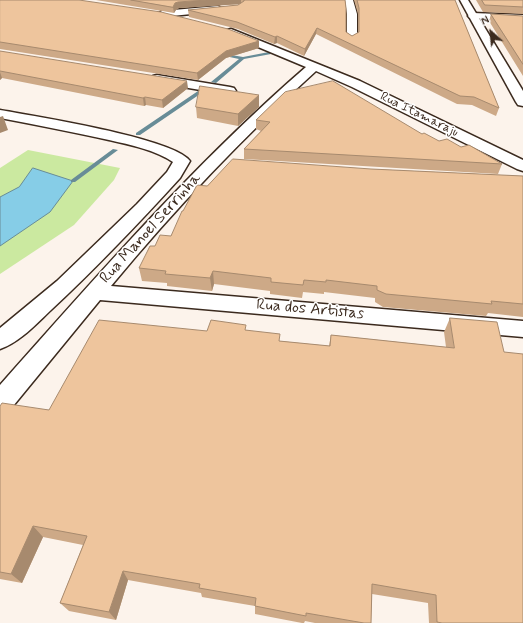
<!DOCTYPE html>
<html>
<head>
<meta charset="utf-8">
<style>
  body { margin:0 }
  #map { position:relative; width:523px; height:623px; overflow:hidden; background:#fcf3eb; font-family:Mynerve,sans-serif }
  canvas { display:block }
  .north { position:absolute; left:471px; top:12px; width:40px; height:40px; -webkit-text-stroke:3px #fff; paint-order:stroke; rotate:333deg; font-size:11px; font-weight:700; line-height:16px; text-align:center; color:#3b2a1e }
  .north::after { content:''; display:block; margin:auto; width:14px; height:18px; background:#3b2a1e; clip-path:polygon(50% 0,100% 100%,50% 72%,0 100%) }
</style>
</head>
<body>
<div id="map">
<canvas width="523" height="623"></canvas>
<div class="north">N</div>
</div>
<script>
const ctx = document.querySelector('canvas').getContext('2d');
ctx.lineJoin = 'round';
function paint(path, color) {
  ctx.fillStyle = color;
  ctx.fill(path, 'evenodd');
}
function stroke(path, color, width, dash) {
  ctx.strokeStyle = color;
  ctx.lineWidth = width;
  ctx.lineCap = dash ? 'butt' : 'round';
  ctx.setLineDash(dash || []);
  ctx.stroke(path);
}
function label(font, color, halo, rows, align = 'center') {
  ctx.font = font + ' Mynerve,sans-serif';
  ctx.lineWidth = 3;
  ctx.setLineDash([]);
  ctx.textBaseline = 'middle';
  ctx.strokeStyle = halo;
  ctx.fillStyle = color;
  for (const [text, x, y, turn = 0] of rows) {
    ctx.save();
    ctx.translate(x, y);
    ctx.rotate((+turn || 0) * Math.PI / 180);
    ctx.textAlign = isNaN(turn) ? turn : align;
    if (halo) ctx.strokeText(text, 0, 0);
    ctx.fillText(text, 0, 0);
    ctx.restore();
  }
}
const green = new Path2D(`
  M28,150L120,168L114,180L74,225L0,274V168Z`);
const water = new Path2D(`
  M33,168L73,181L50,212L0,246V197L19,187Z`);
const stream = new Path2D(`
  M269,52L271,54L244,59L216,83L211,82L239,59L220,55V53L243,57Z
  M201,89L206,90L140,135H136V133Z
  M113,149L118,150L75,182H71V180Z`);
const street = new Path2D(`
  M345,0H353L357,14V39L352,42L347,39V14Z
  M218,6L223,9L221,11L162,17L157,14L162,11Z
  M473,13L523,15V21L470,18L468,16L470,14Z
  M231,29L360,81L523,160V171L517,169L352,87L316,71C242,138 175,209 111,286L523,321V337L100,300L9,411L0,414V385C98,275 194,164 306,67L227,34L226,32L227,30Z
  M157,75L230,87L234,88L236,91L234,94L230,95L153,82L151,79L153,76Z
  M0,110C33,116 174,138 190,161L180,178C138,224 96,268 51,310C36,324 20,342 0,349V328L57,281L137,204L167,172L173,162C155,150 131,145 109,140C73,132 37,125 0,118Z`);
const secondary = new Path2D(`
  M460,0H468L523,91V106L518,105L516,102Z`);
const wall = new Path2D(`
  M0,0L259,41V48L226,58L198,80L0,49Z
  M96,0H345L346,32L352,36L358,33V14L354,0H455L499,108L496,116L472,105L457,104L316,34L304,56L277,43L274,44L238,29L189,17L188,10L238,5L241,4L179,8L176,10L174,13Z
  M476,0H523V14L483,12Z
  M491,14L523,16V76L489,21Z
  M0,51L188,88L163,108L146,105L144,106L2,78L0,80Z
  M259,95V107L238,126L197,118L196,107Z
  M256,120L422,134L439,141L461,147L502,164L498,174L244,159V149L261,131L256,129Z
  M371,169L523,176V317L488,313L486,316L383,307L375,302V298L324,292V294L303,292L302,298L270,294V291L214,284L212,291L167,286V283L142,281L139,268L155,246L171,236L183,211L207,186Z
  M450,318L523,623H429L428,603L372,594L371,623H315L305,621L304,623H302L255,614V606L202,597L201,593L128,580L116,620L69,611L60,603L83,545L43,537L22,583L0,579V406L49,410L207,331L246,330L280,341L329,346L331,335L446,347L444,332Z`);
const shadedWall = new Path2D(`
  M207,0H241V4L179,8L176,10L174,13L173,7L175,3L178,2Z
  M317,28L316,34L304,56L305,49Z
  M277,36V43L274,44L275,37Z
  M259,41V48L226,58L198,80L197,73L226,51Z
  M0,72L2,78L0,80Z
  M187,81L188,88L163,108L162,100Z
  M259,95V107L238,126V114Z
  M145,97L146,105L144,106L143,98Z
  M3,116L8,130L0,133V117Z
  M213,271L214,284L212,291L210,278Z
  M33,526L43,537L22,583L11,574Z
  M123,571L128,580L116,620L109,612Z`);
const building = new Path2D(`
  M0,0H79L161,12L228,29L259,41L226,51L197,73L0,42Z
  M131,0H207L178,2L175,3L173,7Z
  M244,0H345L346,8V32L352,36L359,32V8L357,0H455L499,108L474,97L460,96L317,28L305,49L277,36L275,37L237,22L188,10L238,5L244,1Z
  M482,0H523V7L485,5Z
  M491,14L523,16V64Z
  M0,51L187,81L162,100L145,97L143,98L0,71Z
  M333,81L422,134L424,133L439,141L447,139L461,147L469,145L502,164L244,149L270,122L256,120L285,92Z
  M200,86L259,95L238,114L196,107Z
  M233,159L371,169L523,176V304L491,301L492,304L386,294L377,290V286L326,280V282L304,280L303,285L271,282V278L213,271L210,278L165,274L166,271L139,268L150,246H155L160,235L171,236L182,211H183L197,185L207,186Z
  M450,318L497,322L504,352L523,354V623H442L437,622L436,595L372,584L371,623H364L306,613V616L255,606L256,598L199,588L200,584L123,571L109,612L60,603L87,536L33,526L11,574L0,572V406L2,403L49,410L99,320L207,331L211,320L246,325L245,330L280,334L279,341L330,346L331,335L454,348Z`);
const farStreetnames = [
  ["Rua Itamaraju",419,115,26]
];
const streetNames = [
  ["Rua Manoel Serrinha",151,229,-48],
  ["Rua dos Artistas",310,310,5]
];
paint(green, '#cbe9a0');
paint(water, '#86cde7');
stroke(water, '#688c97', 1);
paint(stream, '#688c97');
stroke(street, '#3b2a1e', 3);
stroke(secondary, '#3b2a1e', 3);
paint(street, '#fff');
paint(secondary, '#fff');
paint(wall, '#cda987');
paint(shadedWall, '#a78a6e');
paint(building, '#eec59d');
stroke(building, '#a78a6e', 1);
label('13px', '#3b2a1e', '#fff', farStreetnames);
label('16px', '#3b2a1e', '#fff', streetNames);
</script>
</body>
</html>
